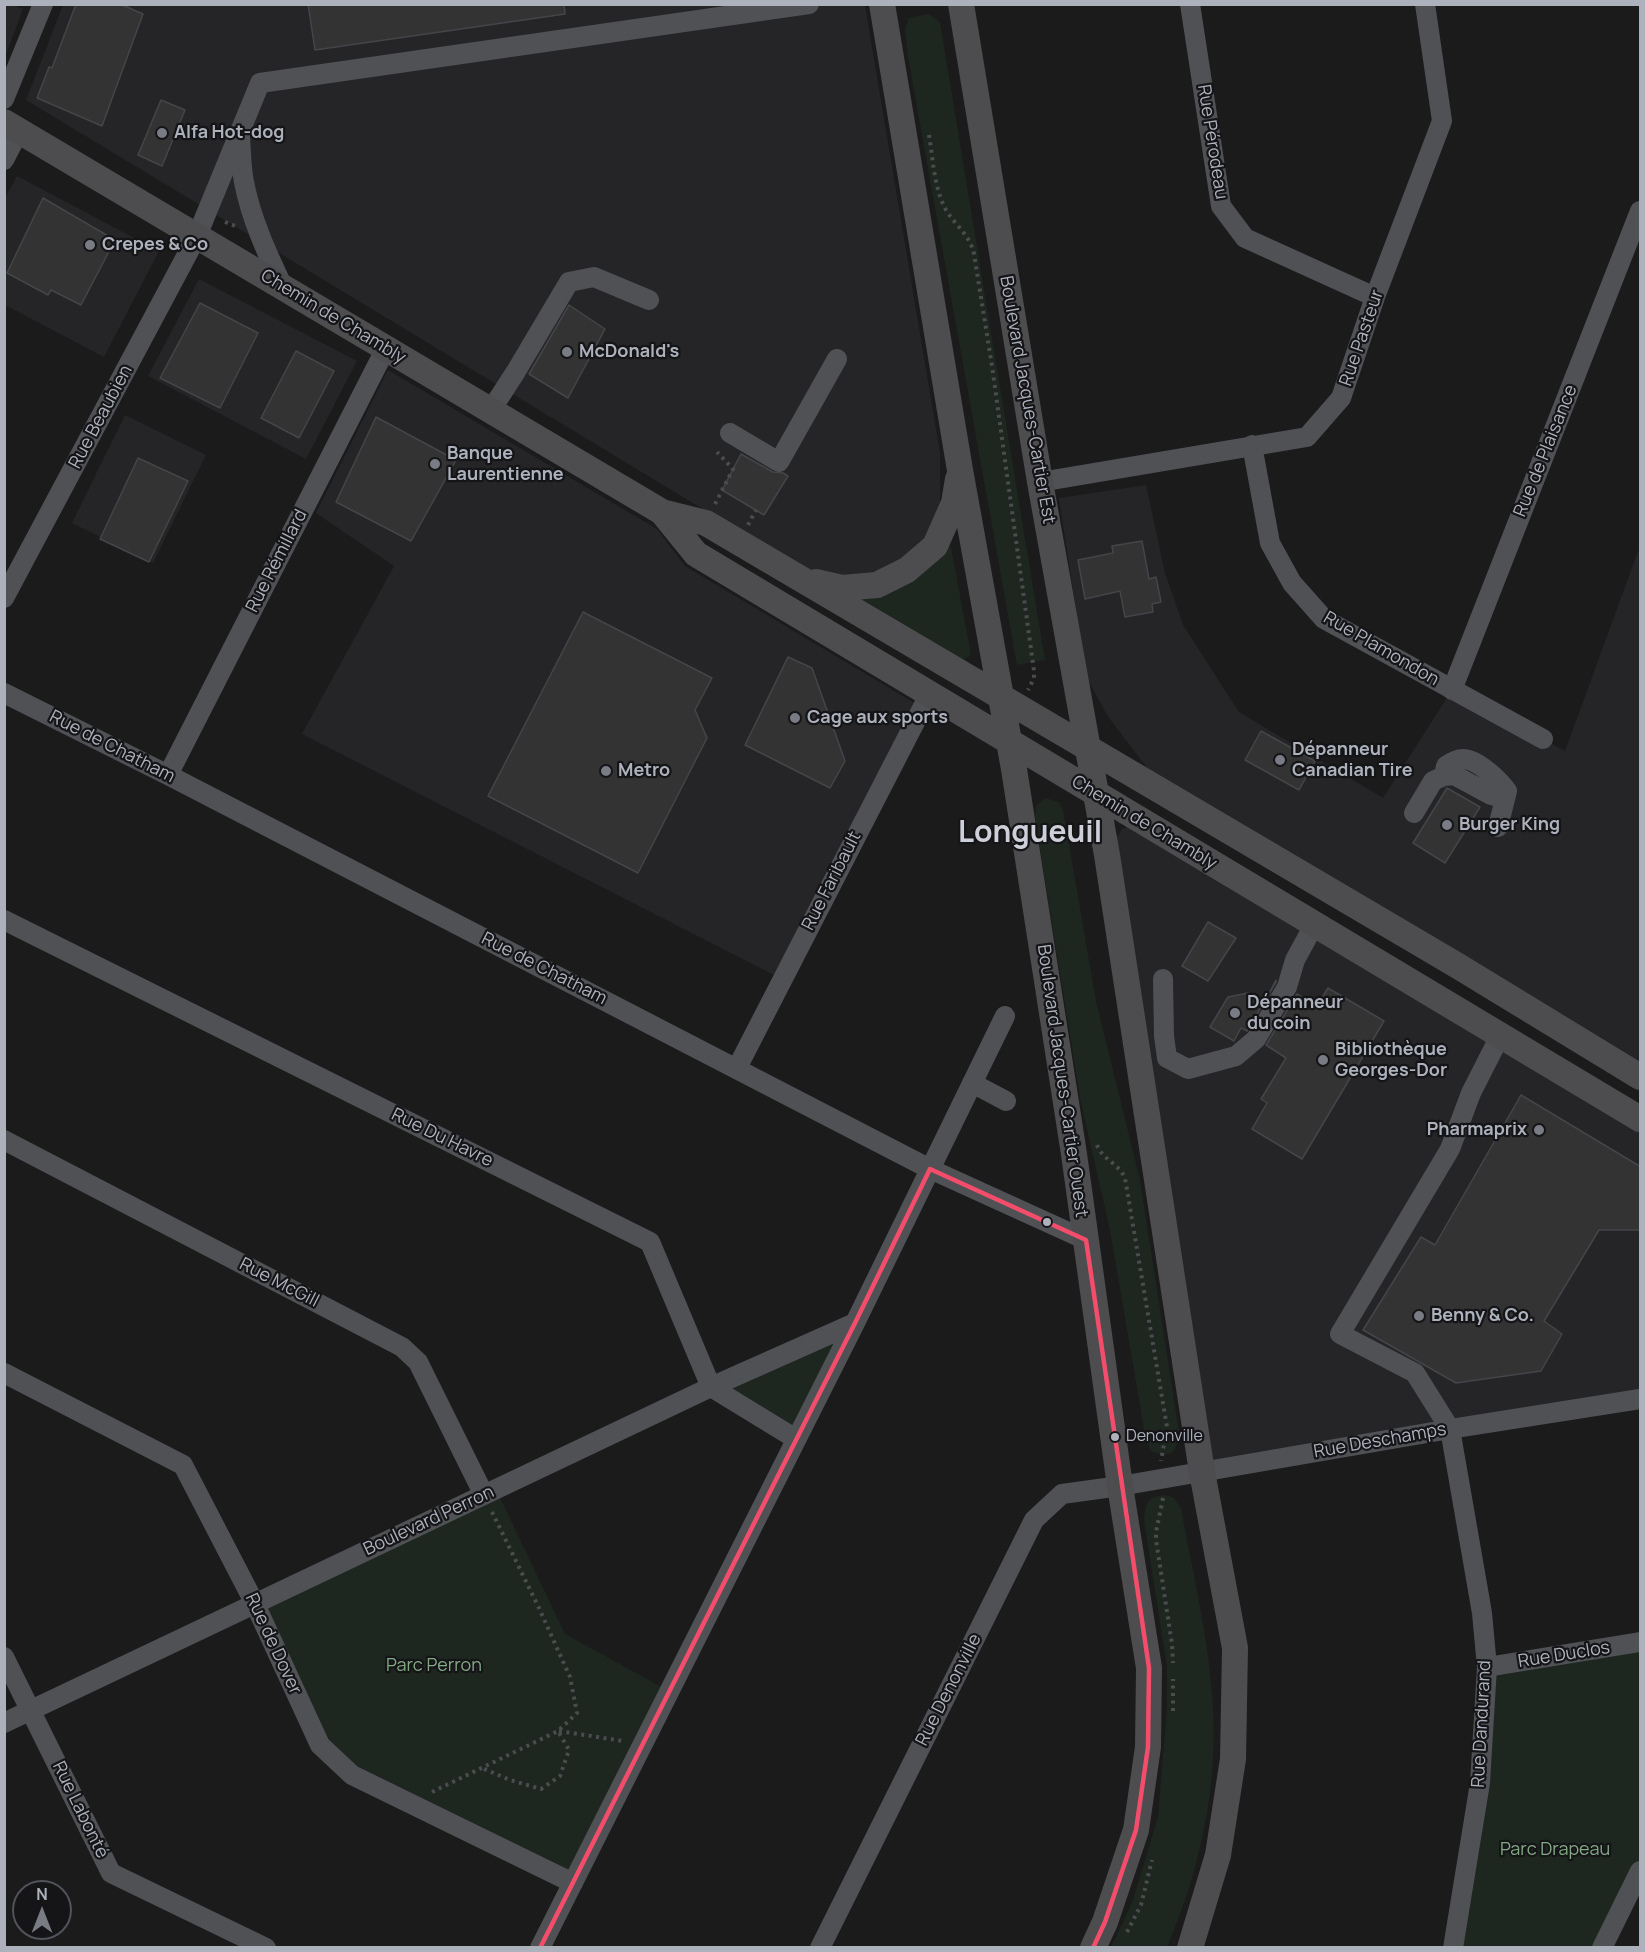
<!DOCTYPE html>
<html>
<head>
<meta charset="utf-8">
<style>
  body { margin:0 }
  #map { position:relative; width:1645px; height:1952px; overflow:hidden; background:#1b1b1c; font-family:Manrope,sans-serif }
  canvas { display:block }
  .frame { position:absolute; inset:0; border:6px solid #acb1bc; pointer-events:none }
  .north { position:absolute; left:12px; top:1880px; width:60px; height:60px; box-sizing:border-box; background:#151518; border:2px solid #51535a; border-radius:50%; rotate:0deg; font-size:16px; font-weight:700; line-height:24px; text-align:center; color:#acb1bc }
  .north::after { content:''; display:block; margin:auto; width:21px; height:27px; background:#797c84; clip-path:polygon(50% 0,100% 100%,50% 72%,0 100%) }
</style>
</head>
<body>
<div id="map">
<canvas width="1645" height="1952"></canvas>
<div class="frame"></div>
<div class="north">N</div>
</div>
<script>
const ctx = document.querySelector('canvas').getContext('2d');
ctx.lineJoin = 'round';
function paint(path, color) {
  ctx.fillStyle = color;
  ctx.fill(path, 'evenodd');
}
function stroke(path, color, width, dash) {
  ctx.strokeStyle = color;
  ctx.lineWidth = width;
  ctx.lineCap = dash ? 'butt' : 'round';
  ctx.setLineDash(dash || []);
  ctx.stroke(path);
}
function label(font, color, halo, rows, align = 'center') {
  ctx.font = font + ' Manrope,sans-serif';
  ctx.lineWidth = 4.5;
  ctx.setLineDash([]);
  ctx.textBaseline = 'middle';
  ctx.strokeStyle = halo;
  ctx.fillStyle = color;
  for (const [text, x, y, turn = 0] of rows) {
    ctx.save();
    ctx.translate(x, y);
    ctx.rotate((+turn || 0) * Math.PI / 180);
    ctx.textAlign = isNaN(turn) ? turn : align;
    if (halo) ctx.strokeText(text, 0, 0);
    ctx.fillText(text, 0, 0);
    ctx.restore();
  }
}
const built = new Path2D(`
  M5,4L12,5L23,9L5,57Z
  M63,5H865L940,453V505L928,536L906,560L877,576L812,575L26,100Z
  M17,176L159,251L104,357L5,305L4,200Z
  M199,279L357,361L306,459L148,376Z
  M388,370L657,529L685,566L916,704L774,975L302,734L394,566L316,513Z
  M125,415L206,455L153,563L72,523Z
  M1146,485L1165,573L1183,625L1239,712L1383,798L1452,690L1565,751L1640,546V1077L1148,769L1109,718L1086,677L1059,498Z
  M1142,822L1640,1119V1399L1202,1472L1107,855L1122,829Z`);
const green = new Path2D(`
  M929,14L940,22L1045,660L1017,665L908,57L905,29L909,18Z
  M945,544L951,547L971,655L963,660L852,598Z
  M1045,798L1059,802L1063,810L1096,1001L1140,1180L1179,1432L1178,1443L1172,1453L1162,1455L1151,1451L1146,1441L1110,1230L1081,1103L1035,818L1036,806Z
  M855,1323L796,1439L711,1387Z
  M496,1489L565,1634L669,1691L573,1883L352,1775L320,1745L255,1604Z
  M1165,1495L1174,1498L1181,1508C1192,1569 1207,1631 1212,1693C1220,1779 1201,1869 1167,1947H1111L1132,1903L1158,1817L1167,1706V1667L1144,1520C1146,1502 1147,1497 1165,1495Z
  M1640,1642V1871L1602,1947L1453,1948L1487,1667Z`);
const building = new Path2D(`
  M76,4H120L143,14L102,126L37,98L49,67L52,68Z
  M308,4H564L565,14L315,50Z
  M161,100L185,110L162,166L138,155Z
  M43,198L115,240L81,305L51,290L48,295L7,273Z
  M200,303L258,333L220,408L160,378Z
  M569,305L605,329L568,398L529,374Z
  M296,351L334,371L299,438L261,418Z
  M376,417L456,460L411,541L336,502Z
  M741,454L773,472L783,473L788,476L764,515L722,490Z
  M138,458L188,481L149,562L100,539Z
  M1142,541L1149,579L1156,577L1161,602L1152,604L1153,612L1125,617L1120,591L1085,599L1078,560L1113,553L1112,546Z
  M583,612L712,678L695,710L707,738L638,873L488,796Z
  M788,657L812,668L845,761L830,788L745,745Z
  M1261,731L1315,761L1299,790L1245,760Z
  M1447,788L1480,807L1445,863L1413,843Z
  M1208,922L1236,938L1208,981L1182,966Z
  M1276,980V982L1247,1031L1241,1028L1234,1041L1210,1027L1228,997L1248,993L1265,1001Z
  M1328,988L1384,1021L1302,1159L1252,1129L1267,1103L1261,1099L1286,1058L1266,1045L1297,994L1317,1006Z
  M1521,1095L1641,1167V1230H1599L1544,1321L1562,1334L1541,1371L1456,1383L1363,1330L1421,1237L1435,1245Z`);
const path = new Path2D(`
  M929,135C933,159 934,188 946,210C955,225 970,235 974,254L992,366L1034,671V678L1028,690
  M225,222L238,227
  M715,504L733,469L717,452
  M748,525L756,510
  M1097,1145C1102,1159 1119,1164 1125,1178L1167,1427L1161,1461
  M1163,1498L1156,1532V1540L1172,1644L1173,1663
  M492,1512L539,1608L570,1677L577,1713L558,1731
  M1173,1711V1679
  M559,1731L623,1741
  M432,1792L558,1731L569,1750L560,1776L541,1789L510,1780L482,1768
  M1127,1932L1141,1905L1152,1860`);
const minor = new Path2D(`
  M1190,4L1221,206L1245,238L1375,297
  M4,99L43,4
  M240,135C241,151 241,167 244,182C251,219 267,253 283,287
  M4,160L19,131
  M491,410L515,373L569,282L594,277L649,300
  M730,433L779,462L837,359
  M1252,445L1270,543L1292,583L1324,619L1543,739
  M1040,482L1307,437L1341,398L1375,297L1442,121L1425,4
  M4,598L197,236L260,83L809,4
  M1452,690L1640,211
  M4,693L168,775L930,1169L1086,1240
  M168,775L386,348
  M1444,776L1446,766C1453,761 1461,757 1469,760C1482,764 1499,780 1507,791L1505,799
  M1414,813L1433,781L1444,776L1454,775L1491,795L1505,799L1498,827
  M4,920L650,1242L711,1387L796,1439
  M1163,979L1164,1036L1167,1058L1188,1069L1236,1056L1256,1039L1287,987L1295,960L1314,925
  M737,1068L929,695
  M972,1083L1006,1101
  M4,1140L402,1347L418,1362L484,1495
  M4,1373L183,1465L255,1604L320,1745L352,1775L573,1883
  M4,1657L111,1873L266,1948
  M1487,1667L1640,1642
  M4,1723L711,1387L855,1323
  M540,1948L855,1323L1005,1016
  M820,1948L1034,1520L1062,1494L1120,1486L1450,1429L1640,1399
  M1453,1948L1480,1783L1487,1667L1482,1613L1450,1429L1415,1373L1340,1334L1450,1149L1471,1093L1500,1036
  M1602,1948L1640,1871`);
const major = new Path2D(`
  M882,4L960,470L1014,769L1074,1154L1120,1486L1149,1668L1148,1747L1136,1830L1105,1922L1093,1948
  M961,4L1040,482L1107,855L1202,1472L1235,1648L1233,1759L1218,1855L1190,1948
  M4,122L662,512L706,523L1458,966L1640,1077
  M662,512L696,554L1640,1119
  M816,582L842,588L877,585L907,570L935,546L954,503L958,479`);
const bus1 = new Path2D(`
  M540,1948L855,1323L930,1169L1086,1240L1149,1668L1148,1747L1136,1830L1105,1922L1093,1948`);
const markers = [
  [162,133,6,"#797c84"],
  [90,245,6,"#797c84"],
  [567,352,6,"#797c84"],
  [435,464,6,"#797c84"],
  [795,718,6,"#797c84"],
  [1280,760,6,"#797c84"],
  [606,771,6,"#797c84"],
  [1447,825,6,"#797c84"],
  [1235,1013,6,"#797c84"],
  [1323,1060,6,"#797c84"],
  [1539,1130,6,"#797c84"],
  [1047,1222,5,"#acb1bc"],
  [1419,1316,6,"#797c84"],
  [1115,1437,5,"#acb1bc"]
];
const busNames = [
  ["Denonville",1126,1437]
];
const poiNames = [
  ["Alfa Hot-dog",174,133],
  ["Crepes & Co",102,245],
  ["McDonald's",579,352],
  ["Banque",447,454],
  ["Laurentienne",447,475],
  ["Cage aux sports",807,718],
  ["Dépanneur",1292,750],
  ["Canadian Tire",1292,771],
  ["Metro",618,771],
  ["Burger King",1459,825],
  ["Dépanneur",1247,1003],
  ["du coin",1247,1024],
  ["Bibliothèque",1335,1050],
  ["Georges-Dor",1335,1071],
  ["Pharmaprix",1527,1130,"right"],
  ["Benny & Co.",1431,1316]
];
const streetNames = [
  ["Rue Pérodeau",1212,142,81],
  ["Chemin de Chambly",333,317,31],
  ["Rue Pasteur",1362,338,-71],
  ["Boulevard Jacques-Cartier Est",1027,400,80],
  ["Rue Beaubien",101,417,-62],
  ["Rue de Plaisance",1546,451,-68],
  ["Rue Rémillard",277,561,-63],
  ["Rue Plamondon",1381,649,30],
  ["Rue de Chatham",112,747,27],
  ["Chemin de Chambly",1144,823,31],
  ["Rue Faribault",832,881,-63],
  ["Rue de Chatham",544,969,27],
  ["Boulevard Jacques-Cartier Ouest",1062,1081,82],
  ["Rue Du Havre",442,1138,26],
  ["Rue McGill",279,1283,27],
  ["Rue Deschamps",1380,1441,-10],
  ["Boulevard Perron",429,1521,-25],
  ["Rue de Dover",273,1644,65],
  ["Rue Duclos",1564,1655,-9],
  ["Rue Denonville",949,1690,-63],
  ["Rue Dandurand",1482,1724,-87],
  ["Rue Labonté",80,1810,64]
];
const parkNames = [
  ["Parc Perron",434,1666],
  ["Parc Drapeau",1555,1850]
];
const townNames = [
  ["Longueuil",1030,834]
];
paint(built, '#252528');
paint(green, '#1e2620');
paint(building, '#333334');
stroke(building, '#444548', 1.5);
stroke(path, '#4b4c4f', 4, [3, 4.5]);
stroke(minor, '#4f5155', 20);
stroke(major, '#4d4d50', 26);
stroke(bus1, '#f44d6c', 4.5);
for (const [x, y, r, color] of markers) {
  const dot = new Path2D();
  dot.arc(x, y, r, 0, 2 * Math.PI);
  ctx.fillStyle = color;
  ctx.fill(dot);
  stroke(dot, '#151518', 2);
}
label('16px', '#acb1bc', '#151518', busNames, 'left');
label('bold 18px', '#acb1bc', '#151518', poiNames, 'left');
label('18px', '#acb1bc', '#151518', streetNames);
label('18px', '#82a884', '#151518', parkNames);
label('bold 30px', '#cdd0d8', '#151518', townNames);
</script>
</body>
</html>
